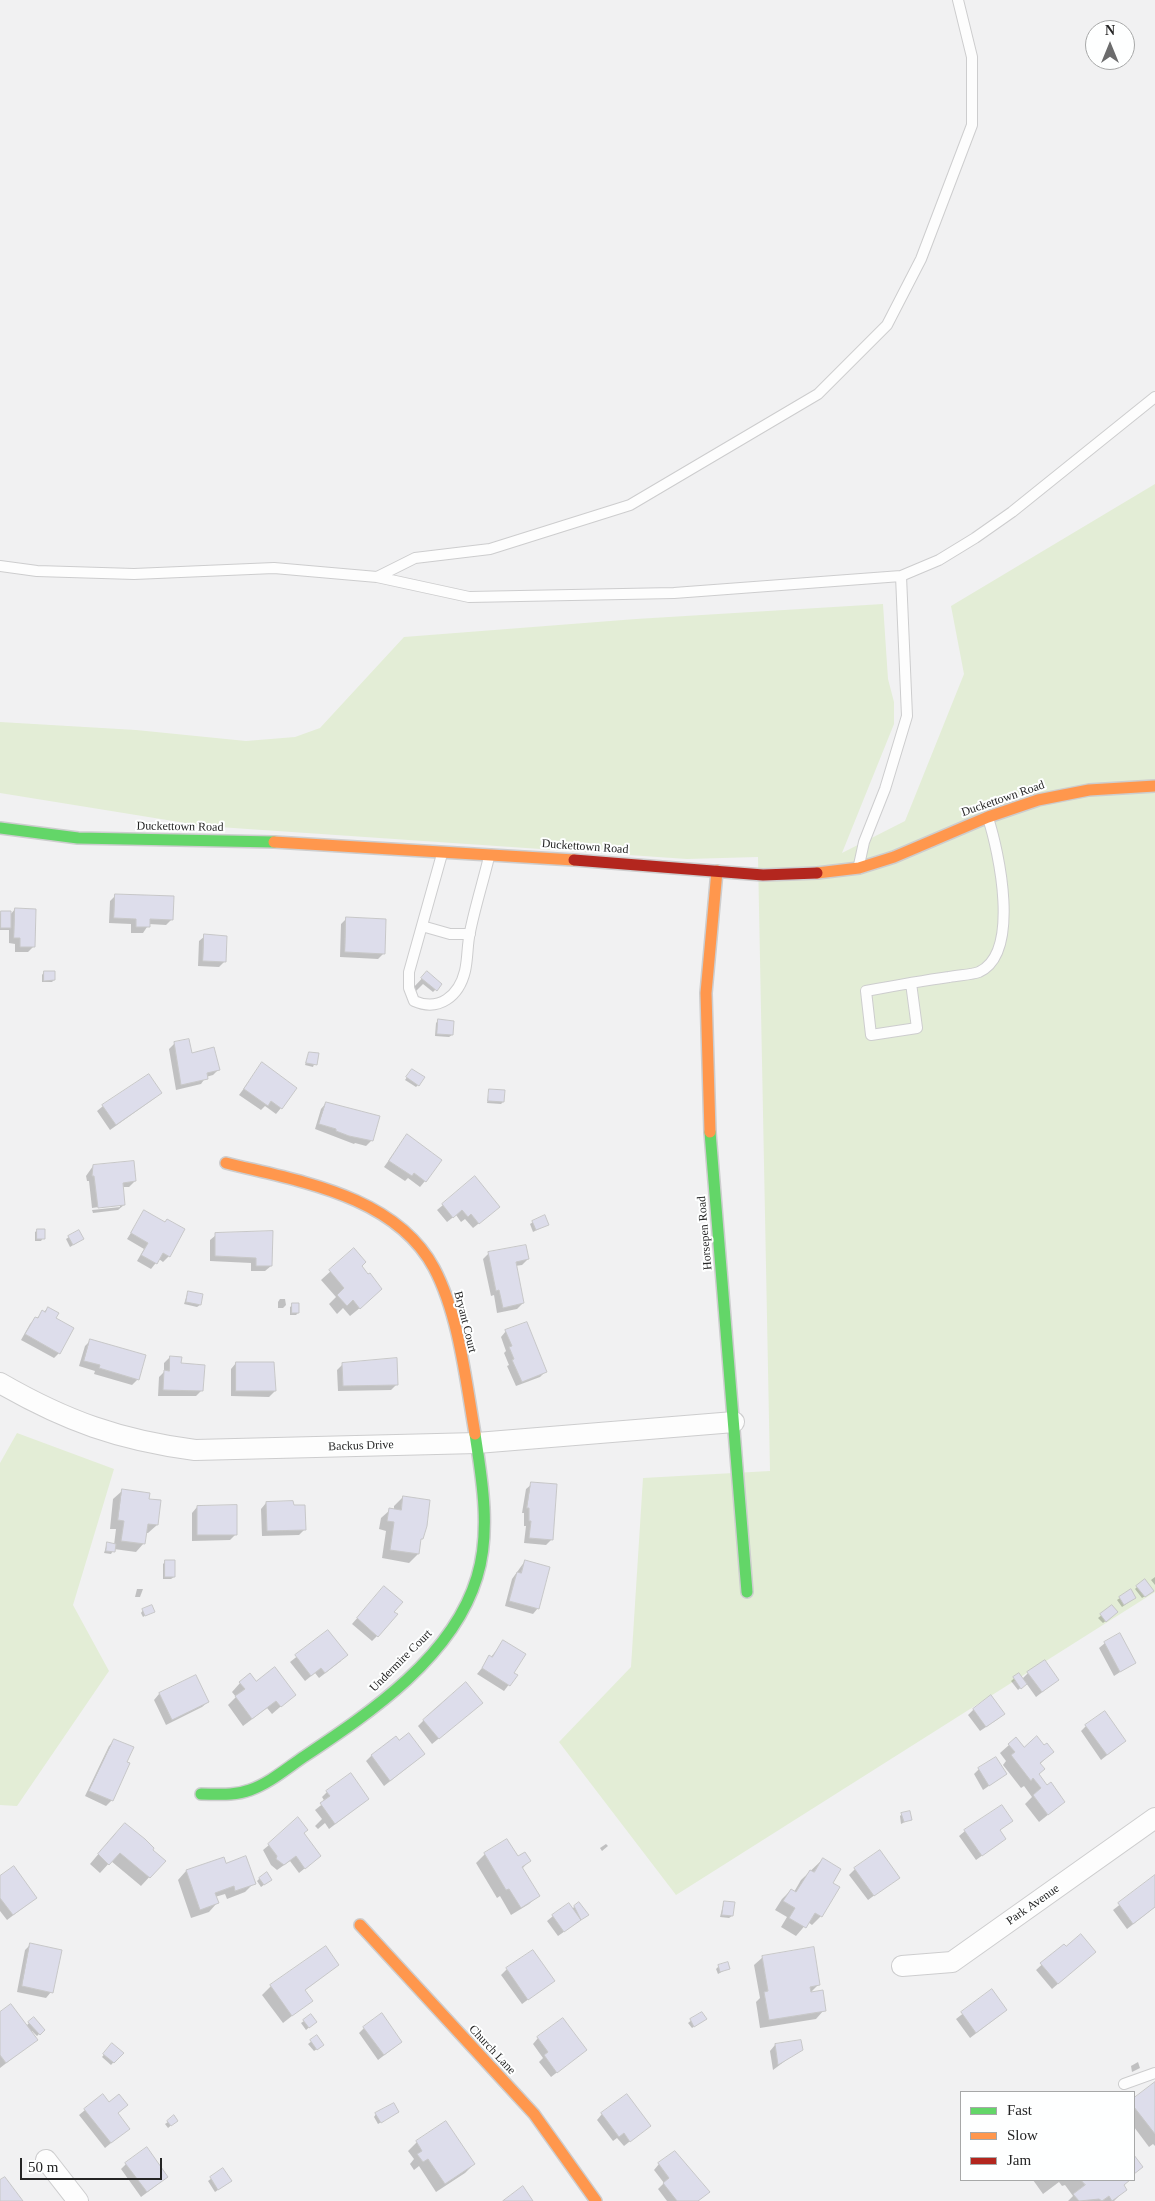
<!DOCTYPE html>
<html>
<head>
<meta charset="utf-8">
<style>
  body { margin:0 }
  #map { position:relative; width:1155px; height:2201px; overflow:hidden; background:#f1f1f2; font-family:Georgia,serif }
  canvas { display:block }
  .legend { position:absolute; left:960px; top:2091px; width:175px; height:90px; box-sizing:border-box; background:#feffff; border:1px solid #a7a8a8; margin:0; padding:6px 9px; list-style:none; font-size:15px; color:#252525 }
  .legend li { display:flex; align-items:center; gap:10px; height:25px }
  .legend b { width:25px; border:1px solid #a7a8a8 }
  .north { position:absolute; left:1085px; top:20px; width:50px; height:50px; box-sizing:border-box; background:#feffff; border:1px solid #a7a8a8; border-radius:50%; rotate:0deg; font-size:14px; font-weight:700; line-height:20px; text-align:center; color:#252525 }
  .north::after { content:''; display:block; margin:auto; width:18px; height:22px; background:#6c6c6d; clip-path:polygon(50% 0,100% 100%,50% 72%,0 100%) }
  .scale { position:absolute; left:20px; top:2158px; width:142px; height:22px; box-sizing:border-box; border:2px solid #252525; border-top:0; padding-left:6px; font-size:15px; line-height:18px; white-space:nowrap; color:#252525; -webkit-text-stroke:4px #feffff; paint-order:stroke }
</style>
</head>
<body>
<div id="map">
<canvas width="1155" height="2201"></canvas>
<ul class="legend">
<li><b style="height:6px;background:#63d668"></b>Fast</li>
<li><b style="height:6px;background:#ff974d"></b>Slow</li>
<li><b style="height:6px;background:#b3261e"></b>Jam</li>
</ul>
<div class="north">N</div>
<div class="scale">50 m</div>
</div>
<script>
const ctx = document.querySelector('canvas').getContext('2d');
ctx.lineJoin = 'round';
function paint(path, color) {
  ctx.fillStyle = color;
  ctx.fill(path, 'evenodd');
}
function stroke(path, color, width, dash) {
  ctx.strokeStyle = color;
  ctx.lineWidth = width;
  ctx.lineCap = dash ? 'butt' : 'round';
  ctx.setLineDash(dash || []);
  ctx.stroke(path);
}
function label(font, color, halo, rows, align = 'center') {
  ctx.font = font + ' Georgia,serif';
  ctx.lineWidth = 4;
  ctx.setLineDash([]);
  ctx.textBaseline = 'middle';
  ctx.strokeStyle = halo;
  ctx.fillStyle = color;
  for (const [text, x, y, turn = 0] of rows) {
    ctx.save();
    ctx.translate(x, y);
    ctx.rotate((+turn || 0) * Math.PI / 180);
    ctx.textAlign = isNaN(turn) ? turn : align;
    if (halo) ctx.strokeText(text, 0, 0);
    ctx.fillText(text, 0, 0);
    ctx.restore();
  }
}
const green = new Path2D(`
  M1155,484V1592L676,1895L559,1742L631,1667L643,1478L770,1471L758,857L687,859L204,826L0,793V722L136,730L246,741L295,737L320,728L404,637L636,619L883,604L888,679L894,702V724L842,853L905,821L964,674L951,606Z
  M17,1433L114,1469L73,1605L109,1671L17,1806L0,1805V1463Z`);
const shadow = new Path2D(`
  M116,895L172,919L166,925L149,924L143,933H131V924L109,923L110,901Z
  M15,909L34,946L28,952H15V944L9,943V930H0V914L2,912L10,915Z
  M347,918L384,953L378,959L340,957L341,924Z
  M205,936L225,961L219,967L198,966L199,941Z
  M44,972L54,980L52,982H42V975Z
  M427,973L441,984L433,992L423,984L416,991L413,988Z
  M438,1021L452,1035L449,1037L435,1036L436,1023Z
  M188,1040L191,1054L218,1070L213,1075L206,1077L201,1084L176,1090L169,1049L174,1044Z
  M309,1053L318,1054L313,1067L305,1065Z
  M262,1064L281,1108L276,1114L265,1106L261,1110L239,1095Z
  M410,1073L418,1085L416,1087L405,1080Z
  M490,1090L503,1102L501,1104L487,1103Z
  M155,1098L110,1130L97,1111L103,1106Z
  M326,1103L372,1140L366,1146L355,1143L354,1144L315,1129L321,1109Z
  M407,1135L425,1181L420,1187L408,1178L405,1181L384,1167Z
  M93,1166L135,1181L129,1187H122L124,1205L118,1210L93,1213L92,1210L120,1207V1204L92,1208L89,1181H87L86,1176Z
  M475,1178L493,1212L473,1228L465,1219L461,1222L456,1215L447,1222L437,1210Z
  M144,1212L165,1223L184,1230L169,1256L163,1262L159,1259L151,1269L137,1261L144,1249L127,1239Z
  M533,1222L547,1225L533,1232L530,1224Z
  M38,1230L43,1238L41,1241H35V1232Z
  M216,1235L271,1266L265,1271H251V1263L210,1261V1240Z
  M69,1237L80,1241L70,1247L66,1239Z
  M354,1250L372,1298L350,1316L343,1308L337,1314L329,1304L336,1297L321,1280Z
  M489,1253L528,1259L522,1265L515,1266L523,1303L517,1309L497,1313L494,1295L491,1296L483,1259Z
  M188,1292L200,1305L197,1307L184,1304Z
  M280,1299H285L286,1305L283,1308H278V1302Z
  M293,1305L298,1313L296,1315H290V1307Z
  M48,1308L55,1318L59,1353L54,1358L21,1340L30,1324Z
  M506,1331L545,1372L540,1377L516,1386L507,1366L509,1365L504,1353L506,1351L501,1337Z
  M91,1340L138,1379L132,1385L94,1374L95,1371L79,1366L85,1346Z
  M170,1357L180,1364L201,1391L196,1396H158L159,1377L164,1372V1363Z
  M236,1363L275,1391L269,1397L231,1396V1369Z
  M342,1365L397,1384L391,1390L338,1391L337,1370Z
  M532,1484L552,1539L546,1545L524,1543L526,1526H524V1513H522L526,1489Z
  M122,1491L148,1500L157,1525L148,1533H146L144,1543L136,1552L114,1549L111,1554L104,1553L107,1544L114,1545L116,1529H110L113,1499Z
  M403,1497L422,1538L420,1541L418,1554L409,1563L382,1558L386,1531L379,1529L381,1518L390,1510H394V1506Z
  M266,1503L304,1530L299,1535L262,1536L261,1509Z
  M197,1507L236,1534L230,1540L192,1541V1513Z
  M525,1561L538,1608L533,1614L505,1606L512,1579Z
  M165,1562L174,1577L171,1579H163V1564Z
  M1155,1577V1585L1151,1580Z
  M1137,1587L1150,1593L1142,1598L1135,1589Z
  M137,1589H143L140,1597H135Z
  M379,1593L377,1636L372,1641L352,1624Z
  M1120,1598L1132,1600L1122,1607L1117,1600Z
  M1112,1607L1114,1614L1103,1623L1098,1618Z
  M143,1610L153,1611L143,1617L141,1613Z
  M328,1632L341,1661L319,1678L315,1673L305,1681L290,1662Z
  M504,1641L512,1673L516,1675L504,1691L477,1674Z
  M1105,1643L1134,1663L1114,1676L1099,1648Z
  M1028,1673L1058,1680L1036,1697L1026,1683L1018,1690L1011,1681L1018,1675L1022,1679Z
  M195,1676L208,1702L202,1707L166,1725L154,1700L159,1694Z
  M240,1683H256L294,1695L272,1714L267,1708L243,1726L228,1705L236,1697L232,1692Z
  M466,1683L476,1708L432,1744L418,1726L435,1709Z
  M974,1709L998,1719L980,1731L968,1715Z
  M1086,1726L1125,1741L1101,1760L1081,1731Z
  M115,1740L112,1800L106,1806L85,1796L109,1746Z
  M1009,1745L1023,1748L1044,1747L1052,1752L1040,1764L1038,1775L1047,1787L1064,1802L1039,1822L1025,1804L1032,1797L1024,1786L1021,1788L1003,1765L1006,1761L1000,1753Z
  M371,1756L417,1760L384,1786L366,1761Z
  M979,1769L1006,1774L983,1790L974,1774Z
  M327,1792L368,1799L329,1829L325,1823L318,1829L315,1826L322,1819L315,1810L325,1802L322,1797Z
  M902,1814L911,1819L901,1824L900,1816Z
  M1011,1821L999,1831L1005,1839L976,1860L959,1836L965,1831Z
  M116,1833L151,1850L164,1861L141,1886L111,1861L100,1873L90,1864Z
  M302,1833L320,1856L299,1873L290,1861L277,1870L271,1865L263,1850L269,1845Z
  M507,1841L517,1858L529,1861L522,1869L538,1896L529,1904L511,1915L500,1896L497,1898L476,1863L485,1854Z
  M606,1844L608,1846L602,1851L600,1848Z
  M223,1858L225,1865L254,1883L245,1892L227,1899L225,1894L215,1897L217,1903L209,1912L191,1918L178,1880L186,1871Z
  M823,1859L831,1883L821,1916L812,1925L808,1922L796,1936L781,1927L787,1917L775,1910L782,1899L791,1890L794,1892L801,1880Z
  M855,1869L898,1878L868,1900L849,1875Z
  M0,1877L36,1898L7,1920L0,1911Z
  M1155,1877V1907L1127,1929L1113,1910Z
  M260,1878L268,1882L261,1887L257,1881Z
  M724,1902L732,1916L729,1918L720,1917Z
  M575,1907L585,1917L558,1936L547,1921L553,1916Z
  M30,1945L51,1992L46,1998L17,1992L25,1950Z
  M1063,1945L1089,1957L1052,1989L1036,1970Z
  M763,1957L818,1985L810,1993L824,2010L816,2019L760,2028L756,2002L760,1998L754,1965Z
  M338,1965L304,1991L311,2001L283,2023L262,1995L271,1986Z
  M719,1966L729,1968L718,1974L716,1969Z
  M507,1969L553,1981L522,2004L501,1975Z
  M992,1991L1000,2015L970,2038L956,2019Z
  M701,2013L703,2021L692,2028L688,2023Z
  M0,2014L26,2026L33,2019L43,2030L37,2036L32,2031L31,2032L36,2040L0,2068Z
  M304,2021L313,2024L306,2030L301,2023Z
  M364,2028L395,2047L378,2060L359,2033Z
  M317,2037L320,2047L314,2051L308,2044Z
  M538,2038L586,2050L551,2077L539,2062L543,2058L533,2044Z
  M800,2041L801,2049L773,2070L770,2051L775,2045Z
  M112,2045L122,2053L111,2065L102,2057Z
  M1138,2062L1140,2068L1132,2072L1131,2066Z
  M1155,2083V2146L1153,2144L1149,2147L1134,2127V2099Z
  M109,2104L127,2105L117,2114L122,2134L105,2148L79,2115L85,2110Z
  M376,2114H395L378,2124L374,2117Z
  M602,2114L649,2126L624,2146L617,2138L613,2141L597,2120Z
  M168,2122L174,2123L168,2128L165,2124Z
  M417,2142L474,2164L465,2173L436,2192L419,2166L414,2170L410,2164L414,2159L408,2151Z
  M126,2164L161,2182L141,2197L121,2169Z
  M659,2164L708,2192L698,2201H667L658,2189L664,2183L654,2170Z
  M223,2170L228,2183L215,2192L208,2181Z
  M1033,2180H1128L1123,2186L1125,2190L1114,2201H1068L1073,2196L1065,2185L1062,2186L1059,2182L1043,2194Z`);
const building = new Path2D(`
  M115,894L174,896L173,920L150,919V927H136V919L114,918Z
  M15,908L36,909L35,947H20V938H14Z
  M1,911H11V928H1Z
  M346,917L386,919L385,954L345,952Z
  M204,934L227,936L226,962L203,961Z
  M44,971H55V980L44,981Z
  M427,971L442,984L437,991L421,978Z
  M438,1019L454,1021L453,1035L437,1034Z
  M189,1039L192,1053L214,1047L220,1070L207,1073L208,1079L181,1085L174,1042Z
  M309,1052L319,1053L317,1065L306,1063Z
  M262,1062L297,1088L282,1109L271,1101L268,1106L244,1089Z
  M412,1069L425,1077L419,1086L406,1077Z
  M149,1074L162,1093L116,1125L102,1105Z
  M489,1089L505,1090L504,1102L488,1101Z
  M326,1102L380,1116L373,1141L349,1136L336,1131V1129L319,1124Z
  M407,1134L442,1160L426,1182L414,1173L412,1176L389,1161Z
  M134,1161L136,1181L123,1183L125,1205L98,1208L94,1176H92L93,1165Z
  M475,1176L500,1207L479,1224L471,1214L468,1217L462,1210L453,1218L442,1204Z
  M144,1210L165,1222L167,1219L185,1229L170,1257L163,1253L157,1264L141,1255L148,1243L131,1233Z
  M545,1215L549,1225L536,1230L532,1221Z
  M37,1229H45V1239H37Z
  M79,1230L84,1239L73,1245L68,1236Z
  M273,1231L272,1266H256V1258L215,1256V1233Z
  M526,1245L529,1259L516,1262L524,1303L503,1308L499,1290L496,1291L488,1252Z
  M354,1248L366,1262L362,1266L368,1274L370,1273L382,1289L360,1309L353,1300L347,1306L337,1295L344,1288L329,1270Z
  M188,1291L203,1294L201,1305L186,1302Z
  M292,1303H299V1313H292Z
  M48,1307L59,1313L56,1318L74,1328L60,1354L25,1334L35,1317L38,1318L42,1310L45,1312Z
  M527,1322L547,1372L522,1382L512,1360L514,1359L509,1347L512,1346L505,1330Z
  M90,1339L146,1355L139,1380L99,1368L100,1365L84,1361Z
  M170,1356L182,1357L181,1363L205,1365L203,1391L163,1390L164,1370L169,1371Z
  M397,1358L398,1385L343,1386L342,1363Z
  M236,1362H274L276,1391H236Z
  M531,1482L557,1484L553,1540L529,1538L531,1521H529V1508H527Z
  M122,1489L150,1493L149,1499L161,1500L158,1525L148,1524L145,1544L121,1541L124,1521L118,1520Z
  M403,1496L430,1500L427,1526L423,1539H421L419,1554L390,1550L394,1522L387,1521L389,1508L401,1510Z
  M293,1501L294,1505H305L306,1530L267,1531L266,1502Z
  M237,1505V1535H197V1506Z
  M107,1542L116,1544L115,1552L106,1551Z
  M165,1560H175V1577H165Z
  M525,1560L550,1567L539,1609L509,1601L517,1572L521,1573Z
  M1145,1579L1154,1591L1145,1597L1136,1586Z
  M384,1586L403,1602L394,1612L398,1614L378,1637L357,1618Z
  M1131,1589L1136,1598L1124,1605L1119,1597Z
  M152,1605L155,1612L145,1616L142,1609Z
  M1112,1605L1118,1612L1106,1622L1100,1614Z
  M328,1630L348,1655L325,1673L321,1668L311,1676L295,1655Z
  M1120,1633L1136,1663L1120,1672L1104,1642Z
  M503,1640L526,1654L514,1673L518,1675L510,1686L482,1668L489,1655L492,1657Z
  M1045,1660L1059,1680L1042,1692L1027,1672Z
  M275,1667L296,1695L281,1707L276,1701L252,1719L235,1696L245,1689L239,1682L250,1673L256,1681Z
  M1019,1673L1027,1684L1021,1689L1013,1677Z
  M196,1675L209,1702L172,1720L159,1693Z
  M466,1682L483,1703L439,1739L423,1720Z
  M991,1695L1005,1714L986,1727L973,1709Z
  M1105,1711L1126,1741L1107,1755L1085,1725Z
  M409,1733L425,1754L390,1781L371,1755L396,1736L399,1740Z
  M1037,1736L1044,1745L1047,1743L1054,1752L1040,1763L1045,1769L1039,1774L1047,1785L1051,1782L1065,1802L1048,1815L1033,1795L1041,1788L1033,1778L1031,1781L1011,1755L1015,1752L1008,1744L1016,1737L1024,1747Z
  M114,1739L134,1747L127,1762L130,1763L113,1801L89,1791Z
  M996,1757L1007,1774L989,1786L978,1768Z
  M351,1773L369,1799L335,1824L320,1803L330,1796L326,1791Z
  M1002,1805L1013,1821L1000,1830L1006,1839L982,1856L964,1830Z
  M910,1811L912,1820L904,1822L901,1813Z
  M298,1817L308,1830L304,1833L321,1856L305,1869L296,1856L284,1865L276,1859L277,1856L268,1844Z
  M125,1823L145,1839L154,1848L153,1850L166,1861L150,1878L120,1853L109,1865L98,1854Z
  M507,1839L518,1856L525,1852L531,1861L522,1867L540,1896L521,1908L509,1889L506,1890L484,1853Z
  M880,1850L900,1878L874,1896L854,1868Z
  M246,1856L256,1884L235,1891L234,1886L215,1893L219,1903L200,1910L186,1870L224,1857L226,1863Z
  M823,1858L841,1869L833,1883L840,1887L822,1917L815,1913L806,1928L789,1918L795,1908L783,1901L791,1889L796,1892L810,1870L814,1872Z
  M14,1866L37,1898L13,1915L0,1898V1876Z
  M267,1872L272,1880L264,1885L259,1878Z
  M1155,1875V1907L1133,1924L1118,1903Z
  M724,1901L735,1902L733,1916L722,1915Z
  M579,1902L589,1915L581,1920L574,1906Z
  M569,1903L581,1920L564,1932L552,1915Z
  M1081,1934L1096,1952L1058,1984L1040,1963L1064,1944L1066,1946Z
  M30,1943L62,1950L53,1993L22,1986Z
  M326,1946L339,1965L305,1990L313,2001L292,2016L270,1985Z
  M814,1947L820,1985L810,1987L811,1992L823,1990L826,2011L769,2020L764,1992L768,1991L762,1956Z
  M533,1950L555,1981L528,2000L506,1968Z
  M728,1962L730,1969L720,1972L718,1965Z
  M992,1989L1007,2010L976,2033L961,2012Z
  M11,2004L38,2040L6,2063L0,2055V2012Z
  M702,2012L707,2019L694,2027L690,2019Z
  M382,2013L402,2042L384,2055L363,2027Z
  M311,2014L317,2022L309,2028L303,2020Z
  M34,2017L45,2030L40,2035L28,2022Z
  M563,2018L587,2050L557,2073L544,2055L548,2052L537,2037Z
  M317,2035L324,2045L317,2050L310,2040Z
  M801,2040L803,2050L778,2065L775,2044Z
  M112,2043L124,2053L114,2063L103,2054Z
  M1155,2082V2134L1134,2107V2098Z
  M103,2094L109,2102L119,2094L128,2105L118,2113L130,2129L111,2143L84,2109Z
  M627,2094L651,2126L630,2142L624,2133L619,2137L601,2113Z
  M394,2103L399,2112L381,2123L375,2113Z
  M174,2115L178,2121L171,2126L167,2121Z
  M446,2121L475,2164L445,2184L428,2159L423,2162L417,2154L422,2151L416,2141Z
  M147,2147L168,2177L147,2192L125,2163Z
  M675,2151L710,2192L698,2201H677L663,2183L669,2178L658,2163Z
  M1134,2155L1143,2167L1134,2174Z
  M223,2168L232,2181L218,2190L210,2177Z
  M5,2177L23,2201H0V2180Z
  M1081,2180H1130L1124,2185L1127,2190L1112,2201L1109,2196L1102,2201L1099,2199L1079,2201L1073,2194L1085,2185Z
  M523,2186L533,2201H503Z`);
const lane = new Path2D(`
  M0,566L37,571L134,574L274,568L377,577L469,597L674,593L901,576L939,560L975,538L1012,512L1155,397
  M377,577L415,558L490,549L630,505L818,394L887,325L921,259L972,125V57L958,0
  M442,854L409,972V988L414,1001C439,1012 459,996 465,971C468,958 467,945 470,932C475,907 483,882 489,857
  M859,865L864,842L885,789L907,716L901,576
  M422,926L450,934H470
  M911,983L917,1028L871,1035L866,991C893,986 921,981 949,977C958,975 971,975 979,972C1021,953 999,852 988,818
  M1124,2084L1155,2073`);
const street = new Path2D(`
  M0,1383C66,1421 119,1440 195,1450L477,1443L734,1422
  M902,1966L952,1962L1155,1818
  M46,2160L78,2201`);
const fast = new Path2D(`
  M0,828L78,838L274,842
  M710,1132L747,1592
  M201,1794C217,1794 234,1796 250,1790C270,1783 287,1768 305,1756C371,1712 453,1657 477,1577C491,1532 482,1479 475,1434`);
const slow = new Path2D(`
  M274,842L574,860
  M817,873L859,868L894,857L988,817L1038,800L1089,790L1155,786
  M710,1132L706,993L717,871
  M226,1163C298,1181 395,1195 434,1268C459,1315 466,1382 475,1434
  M360,1925L534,2114L596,2201`);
const jam = new Path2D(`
  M574,860L763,875L817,873`);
const streetNames = [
  ["Duckettown Road",1003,799,-19],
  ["Duckettown Road",180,827,1],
  ["Duckettown Road",585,847,4],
  ["Horsepen Road",705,1233,-95],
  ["Bryant Court",465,1322,76],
  ["Backus Drive",361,1446,-2],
  ["Undermire Court",401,1661,-45],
  ["Park Avenue",1033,1905,-35],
  ["Church Lane",492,2050,47]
];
paint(green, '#e3edd6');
paint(shadow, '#0003');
paint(building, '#ddddeb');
stroke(building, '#c7c7c8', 1);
stroke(lane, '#cdcdce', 12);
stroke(street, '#cdcdce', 22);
stroke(fast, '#cdcdce', 14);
stroke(slow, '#cdcdce', 14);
stroke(jam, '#cdcdce', 14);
stroke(lane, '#fdfdfd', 10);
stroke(street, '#fdfdfd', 20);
stroke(fast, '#63d668', 11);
stroke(slow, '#ff974d', 11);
stroke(jam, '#b3261e', 11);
label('12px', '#252525', '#feffff', streetNames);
</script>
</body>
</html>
